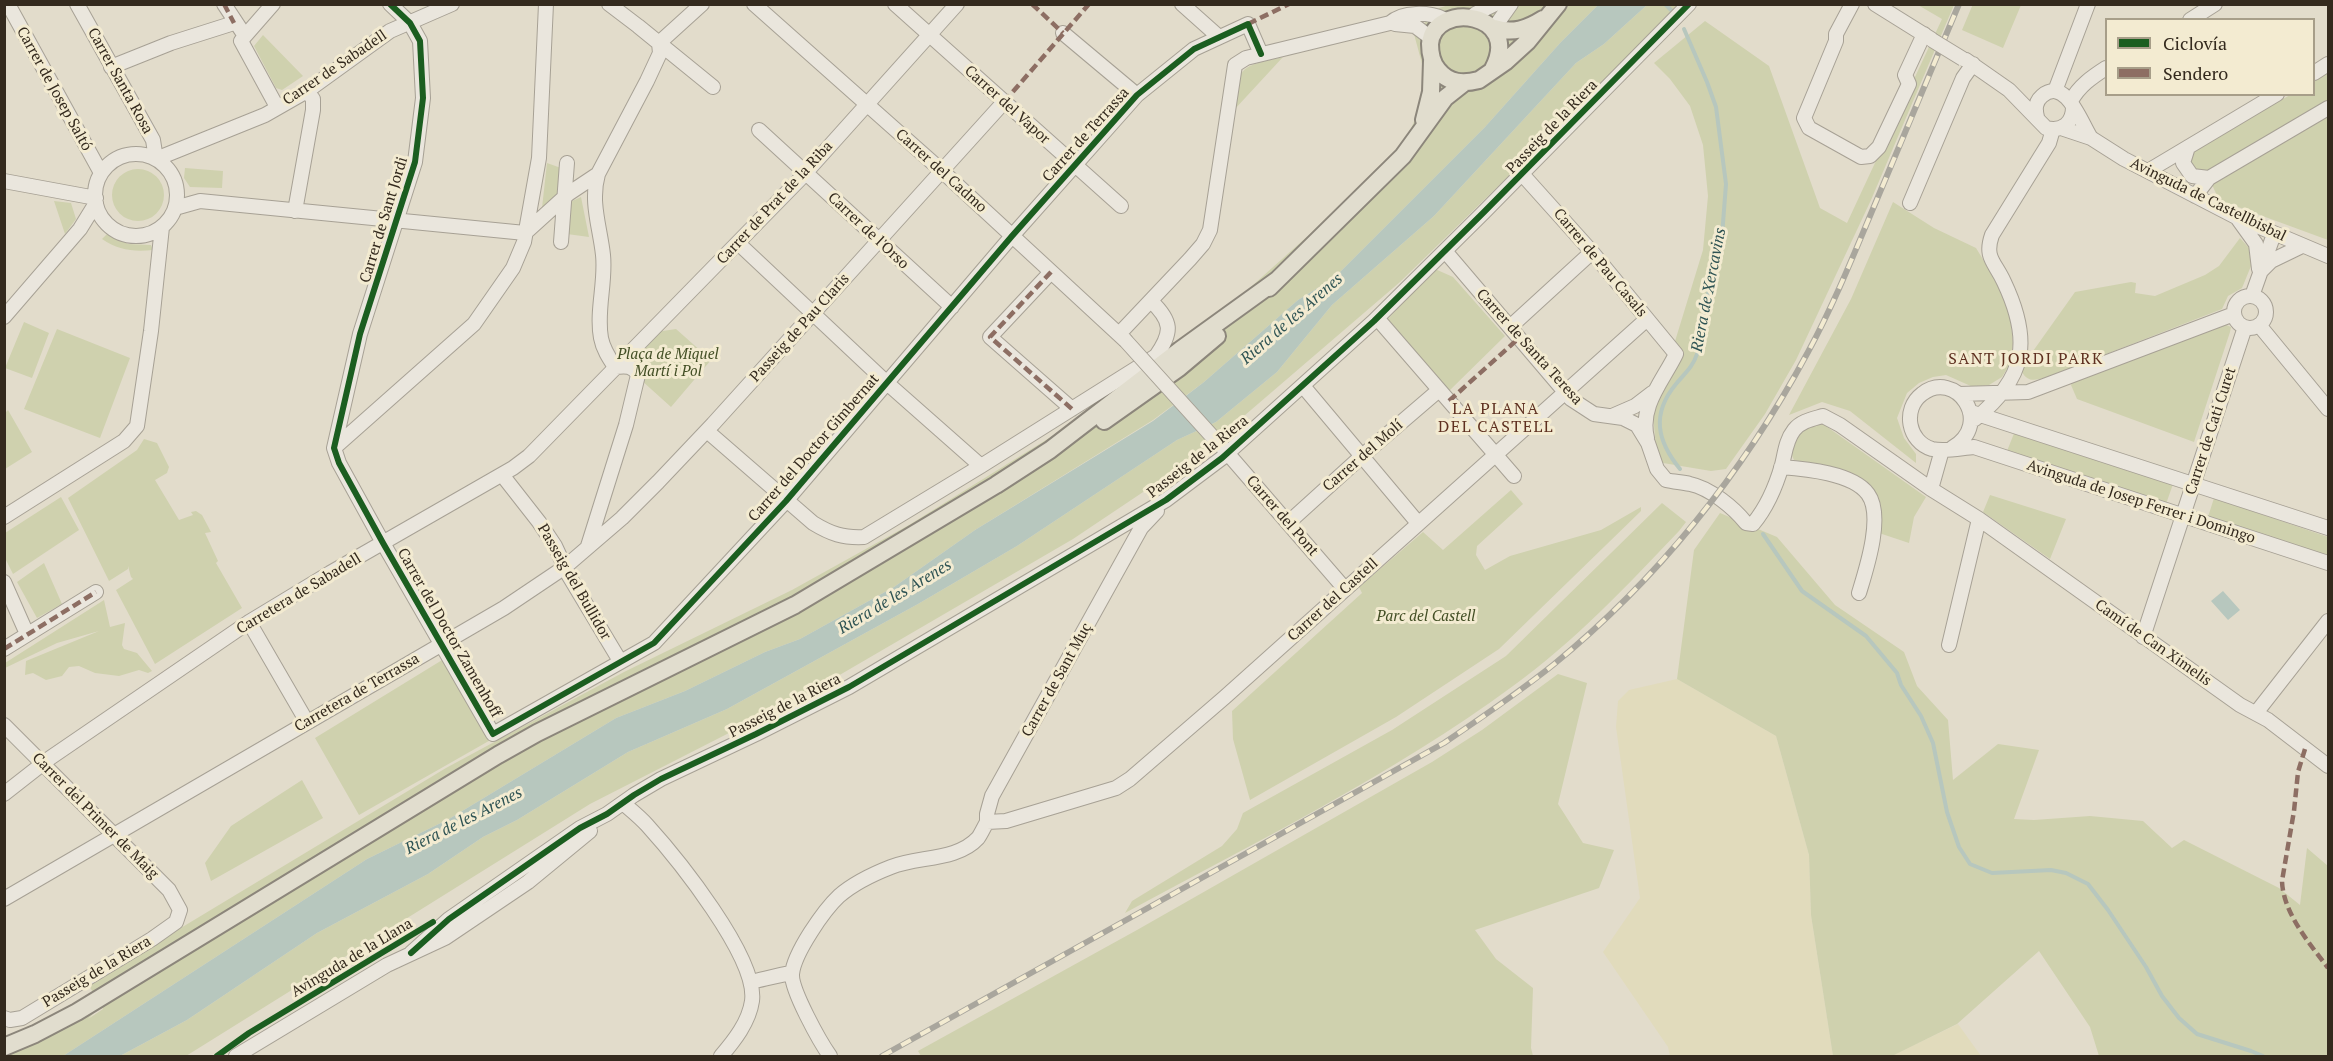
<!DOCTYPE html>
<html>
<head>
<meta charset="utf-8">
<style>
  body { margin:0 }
  #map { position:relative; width:2333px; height:1061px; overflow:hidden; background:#e2dccb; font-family:"PT Serif",serif }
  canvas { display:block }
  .frame { position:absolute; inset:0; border:6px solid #342a1e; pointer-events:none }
  .legend { position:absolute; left:2105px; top:18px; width:210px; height:78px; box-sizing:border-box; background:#f3ebd1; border:2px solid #a79e89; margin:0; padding:8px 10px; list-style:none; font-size:18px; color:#342a1e }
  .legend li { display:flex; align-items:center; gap:12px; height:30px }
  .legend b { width:30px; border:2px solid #a79e89 }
</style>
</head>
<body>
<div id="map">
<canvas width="2333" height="1061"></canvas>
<div class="frame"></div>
<ul class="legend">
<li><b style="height:8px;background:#1b5e20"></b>Ciclovía</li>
<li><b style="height:8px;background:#8d6e63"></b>Sendero</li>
</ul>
</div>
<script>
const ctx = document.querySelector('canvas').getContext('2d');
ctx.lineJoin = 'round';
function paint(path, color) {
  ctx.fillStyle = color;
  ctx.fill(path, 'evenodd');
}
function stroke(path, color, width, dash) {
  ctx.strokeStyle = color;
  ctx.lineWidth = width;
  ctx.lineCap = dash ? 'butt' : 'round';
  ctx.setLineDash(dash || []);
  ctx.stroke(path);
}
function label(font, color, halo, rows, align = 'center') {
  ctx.font = font + ' "PT Serif",serif';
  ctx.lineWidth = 6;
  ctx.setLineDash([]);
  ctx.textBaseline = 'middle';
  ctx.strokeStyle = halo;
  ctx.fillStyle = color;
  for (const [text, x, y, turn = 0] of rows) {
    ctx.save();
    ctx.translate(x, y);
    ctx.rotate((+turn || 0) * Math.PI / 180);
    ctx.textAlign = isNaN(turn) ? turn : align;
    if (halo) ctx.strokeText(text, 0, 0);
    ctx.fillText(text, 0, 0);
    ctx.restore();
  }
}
const farmland = new Path2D(`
  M1677,679L1776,736L1809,855L1811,915L1833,1056H1670L1668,1047L1603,952L1640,898L1616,727L1618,701L1629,690Z
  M1958,1024L1981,1056H1892L1893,1055Z`);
const green = new Path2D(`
  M1452,4L1598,5L1561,42L1485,127L1334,278L1298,300L1204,382L1153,420L975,530L894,587L800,639L765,652L685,691L616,718L449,819L367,859L63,1056H5V1053L96,1011L88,1019L103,1009L88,984L446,768L624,672L792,590L909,525L1062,430L1234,302L1310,234L1397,150L1410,131L1422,103L1425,75L1414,34L1439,8Z
  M1973,4L2021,5L2003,48L1962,30Z
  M1647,5H1677L1610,77L1400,282L1223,434L1176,470L1073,539L819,687L590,804L186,1056H120L187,1020L317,933L428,874L483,837L517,820L628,752L727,709L918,604L1017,546L1177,440L1216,422L1277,372L1332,305L1434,216L1576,63L1604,44Z
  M1918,5H1954L1871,200L1796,360L1765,414L1726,469L1711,471L1657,462L1653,413L1703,250L1708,196L1703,145L1690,106L1670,79L1654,63L1705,21L1769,66L1820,208L1847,223L1942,19Z
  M263,35L303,76L282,90L276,88L254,46Z
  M1283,57L1234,110C1239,65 1239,67 1283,57Z
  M2328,72V102L2204,174L2195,172C2189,161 2189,157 2198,148L2290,95L2314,94V81Z
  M2328,109V240L2219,200L2209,178Z
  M547,163L561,168L558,197L542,208Z
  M185,168L223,171L222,188L190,187L184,178Z
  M112 195a26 26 0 1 1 52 0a26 26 0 1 1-52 0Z
  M581,197L589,237L567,234L570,202Z
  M54,201L71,203L76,219L65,234Z
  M1893,202L1934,228L1976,248L2003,292L2010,314L2013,343L2010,364L2002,377L1989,385L1973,387L1946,375L1933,377L1919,383L1907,393L1897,418L1904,438L1916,454V463L1850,411L1822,402L1789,415L1851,299Z
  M108,233L128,244L151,245L153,250C133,252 118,250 102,239Z
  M2240,238L2249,248L2251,266L2242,288L2228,296L2222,309L2047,377C2036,380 2028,383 2022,372L2026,361L2075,292L2131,282L2136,283L2135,293L2155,296L2205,275L2219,266Z
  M1435,269L1453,277L1505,336L1448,392L1386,321Z
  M24,322L49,333L32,378L5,368Z
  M2224,324L2231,327L2230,332L2194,442L2077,399L2071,385L2074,380Z
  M57,329L130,358L100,438L24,409Z
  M676,329L711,360L671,407L641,380L635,354L656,332Z
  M8,410L32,452L5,469V413Z
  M1823,424L1926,497L1914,517L1909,543L1879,533C1879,522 1882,507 1877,496C1864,467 1821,465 1794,460C1788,449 1796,432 1808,426C1812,424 1819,425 1823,424Z
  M2015,431L2173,484L2166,504L2007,451Z
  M144,439L157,443L169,467L167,473L155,480L179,520L193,515L191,512L196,511L202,515L211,532L205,533L218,561L216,563L242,608L155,664L116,590L133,579L131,577L128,566V569L109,581L68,498L137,450Z
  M1511,490L1523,504L1477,546L1476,555L1485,570L1510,556L1601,530L1641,507V511L1499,649L1396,717L1250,800L1233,739L1232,711L1362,593L1359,587L1423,532L1443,550Z
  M1990,495L2066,519L2050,559L1983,512Z
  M61,497L79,530L13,574L5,558V533Z
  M2214,498L2328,537V557L2208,517Z
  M1662,503L1686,522L1679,531C1627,586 1575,641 1513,686C1392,775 1256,842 1125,913L1132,901L1222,846L1237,829L1243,813L1392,730L1506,656Z
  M1720,513L1777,537L1835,605L1904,652L1917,686L1948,720L1953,780L1998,744L2039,750L2014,819L2034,820L2090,816L2143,821L2172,848L2184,840L2279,888L2300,905L2307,848L2328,866V1056H2099L2090,1027L2039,951L1957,1024L1892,1056H1833L1811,915L1809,855L1776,736L1677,679L1694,550Z
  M44,563L62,604L37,618L17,582Z
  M104,600L110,627L125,623L122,645L124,649L137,653L152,671L148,673L139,670L119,676L95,673L79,666L69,667L62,676L46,680L33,673L25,675L26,661L99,631L57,643L5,668V663Z
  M452,654L501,734L359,815L315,738Z
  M1558,674L1587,683L1558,804L1583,843L1614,850L1599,888L1475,930L1496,959L1533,988L1531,1048L1533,1056H921L918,1051L1137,930L1432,762L1482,730Z
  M302,780L323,818L211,881L205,863L231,826Z`);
const water = new Path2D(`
  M1598,5H1647L1604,44L1576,63L1434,216L1332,305L1277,372L1216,422L1177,440L1017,546L918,604L727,709L628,752L517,820L483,837L428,874L317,933L187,1020L120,1056H63L367,859L449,819L616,718L685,691L765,652L800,639L894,587L975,530L1153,421L1204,382L1298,300L1334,278L1485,127L1561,42Z
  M2223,591L2240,610L2228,620L2211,601Z`);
const stream = new Path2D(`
  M1665,4L1671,10
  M1680,469C1657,441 1651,414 1676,384C1684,374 1693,367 1697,354L1713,267L1722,236L1726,184L1716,107L1707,82L1684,29
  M1763,534L1802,591L1866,636L1897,673L1901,685L1921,716L1933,743L1947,812L1959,847L1970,864L1992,873L2051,870L2066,873L2088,884L2108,910L2146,967L2162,996L2179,1018L2197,1034L2251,1051L2263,1056`);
const minor = new Path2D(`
  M8,4L101,173
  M77,4L153,140L156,159
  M224,4L245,36L241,41L277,107
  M390,4L410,23L420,41L423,98L415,162L360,334L334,448L339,463L383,543L493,734L654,643L786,501L1012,236L1137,95L1194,49L1248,24L1261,54
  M609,4L638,26L713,87
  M754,4L942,171L1125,340
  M895,4L1121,206
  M1182,4L1219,37
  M1852,4L1836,34V41L1804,118L1809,128L1861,157L1870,156L1879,147L1909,84L1905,75L1924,34
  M1875,4L1931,39
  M1475,14L1495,4
  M2190,20L2215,4
  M1395,24L1415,26L1431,38
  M1494,28L1511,4
  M1063,33L1137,95
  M245,36L273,4
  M659,43L702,4
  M1966,60L2009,90L2046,128C2062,132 2073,123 2073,107
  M111,67L171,43L234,23
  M2314,73L2328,64
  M2055,91L2088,4
  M2071,101C2079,86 2092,77 2106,68
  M2037,117C2035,109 2035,102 2042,96C2066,76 2081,123 2091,138
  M2061,128L2091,138L2124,159L2236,217L2328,256
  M759,130L952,307
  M2188,147L2183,163L2192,176L2209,178
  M95 195a41 41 0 1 1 82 0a41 41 0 1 1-82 0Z
  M156,159L265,115L307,91L390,31L452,4
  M2148,171L2277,94
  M1522,174L1592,252L1676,354C1663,381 1639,406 1647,438
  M4,181L96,198
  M2195,196L2209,178L2328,108
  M1910,203L1963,78L1973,64
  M175,208L200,201L525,233
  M295,211L313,110V99L307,91
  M2238,219L2256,244L2259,269
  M525,233L568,194L598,174
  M561,242L567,163
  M738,243L887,383L981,466
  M1445,251L1571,399L1594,414L1623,418L1637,425L1648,443L1657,469L1666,480C1674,482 1682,482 1690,484C1710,488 1734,508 1746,523L1753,524C1767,507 1776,486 1782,465C1785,453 1786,440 1794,430C1801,421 1813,419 1823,416L1840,425L1931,489L1979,519L2240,705L2268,720L2328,766
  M2261,271L2271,261L2302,246
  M1051,272L990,337L1072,409
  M2252,296L2274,234
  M2234 312a16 16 0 1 1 32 0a16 16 0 1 1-32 0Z
  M4,317L80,229L96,203
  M1377,318L1514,476
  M2259,325L2328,409
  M1510,327L1592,252
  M1119,334L1190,259L1203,244L1210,230L1235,65L1246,58L1390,23C1403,11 1429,12 1444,19
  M615,367C609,358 603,349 601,338C596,311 606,282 603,255C600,227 590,202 598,174L647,81L660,53L659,43
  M1303,386L1418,523
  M1959,394L2028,392L2234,314
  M1971,412L2328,528
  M1612,416L1635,406L1652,393
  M1975,419C2026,378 2032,341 2004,282C1995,262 1984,258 1992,235L2049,143L2053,129
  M707,431L813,523C831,534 843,538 864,537L981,466L1156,356C1173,332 1172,321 1151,301
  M334,448L474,324L513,268L524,242L539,158L546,4
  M1223,448L1345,589
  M1952,448C1995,423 1955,368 1922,394C1902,409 1908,442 1932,449C1945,452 1961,448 1974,447L2328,563
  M1781,467C1806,469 1853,473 1868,494C1884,516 1866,570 1859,593
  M503,476L539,522L555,546L569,576L620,661
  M1931,489L1942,450
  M4,517L124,441L137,426L151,331L162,227
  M1288,523L1362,456L1439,390
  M588,546L626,425L638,375C633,365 625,366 615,367
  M4,582L27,634
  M249,622L307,722
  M2143,637L2245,327
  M1949,645L1979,519
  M4,649L96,592
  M2256,713L2328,621
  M4,725L169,890L180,910L176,922L152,939L22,1018L10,1020L4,1018
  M4,794L50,758L249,622L330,573L513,468L529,456L800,179L957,4
  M623,803C631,810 640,817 647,825C676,857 758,958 752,1001C749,1022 734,1041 721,1056
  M987,822L1006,821L1116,788L1130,779L1225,697L1647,319
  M987,822V814L992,796L1141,528L1157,511
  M4,899L504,608L565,567L622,518L658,482L713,424L1004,102
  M411,953L449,919L580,828L607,814L634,795L661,779L756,734L849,687L1166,500L1222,458L1374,321L1484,212L1689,4
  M751,982C765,979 778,975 792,973
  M236,1056L387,965L445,938L528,882L590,831
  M830,1056C820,1042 791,990 792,974C794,953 824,910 839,896C854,883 873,874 891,867C918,856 957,861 978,838C981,834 984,827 987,822`);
const major = new Path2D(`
  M1494,28C1513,34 1527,29 1543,19
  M1493,69C1523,12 1434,0 1430,44C1430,54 1432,63 1438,70C1449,84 1464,84 1479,80L1505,62L1528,41L1558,4
  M1424,120L1431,92L1432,61
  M1269,288L1403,156L1445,98L1464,83
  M1104,421L1179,368L1217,336
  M4,1047L35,1034L77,1012L498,755L537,733L795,605L996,485L1050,450L1180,350L1277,280`);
const rail = new Path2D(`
  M882,1056L1444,743C1481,718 1518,693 1553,665C1658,579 1744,471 1808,352C1834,304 1854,254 1875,204C1903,138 1931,71 1959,4`);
const minorBridge = new Path2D(`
  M1932,40L1963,59
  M1125,340L1219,444`);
const quiet = new Path2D(`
  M224,4L234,23
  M1032,4L1063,33
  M1248,24L1289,4
  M1004,102L1089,4
  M1051,272L990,337L1072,409
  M1449,401L1519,338
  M4,649L96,592
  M2305,749L2298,772L2294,811L2282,881C2283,913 2310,944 2328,968`);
const cycleway = new Path2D(`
  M390,4L410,23L420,41L423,98L415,162L360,334L334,448L339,463L383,543L493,734L654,643L786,501L1012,236L1137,95L1194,49L1248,24L1261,54
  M411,953L449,919L580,828L607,814L634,795L661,779L756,734L849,687L1166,500L1222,458L1374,321L1484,212L1689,4
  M217,1056L249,1033L433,922`);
const streetNames = [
  ["Carrer de Sabadell",335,68,-34],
  ["Carrer Santa Rosa",120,81,61],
  ["Carrer de Josep Saltó",54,89,61],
  ["Carrer del Vapor",1007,105,42],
  ["Passeig de la Riera",1552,127,-46],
  ["Carrer de Terrassa",1086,135,-48],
  ["Carrer del Cadmo",941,171,42],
  ["Avinguda de Castellbisbal",2208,200,26],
  ["Carrer de Prat de la Riba",775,203,-47],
  ["Carrer de Sant Jordi",384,220,-73],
  ["Carrer de l'Orso",868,231,43],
  ["Carrer de Pau Casals",1600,263,50],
  ["Passeig de Pau Claris",800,328,-48],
  ["Carrer de Santa Teresa",1529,347,48],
  ["Carrer de Cati Curet",2211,431,-72],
  ["Carrer del Doctor Gimbernat",814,448,-49],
  ["Carrer del Molí",1363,456,-41],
  ["Passeig de la Riera",1198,457,-38],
  ["Avinguda de Josep Ferrer i Domingo",2141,502,18],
  ["Carrer del Pont",1282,516,49],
  ["Passeig del Bullidor",574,582,60],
  ["Carretera de Sabadell",299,594,-31],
  ["Carrer del Castell",1333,600,-42],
  ["Carrer del Doctor Zamenhoff",449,633,60],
  ["Camí de Can Ximelis",2153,643,35],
  ["Carrer de Sant Muç",1057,680,-61],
  ["Carretera de Terrassa",357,693,-30],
  ["Passeig de la Riera",785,706,-27],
  ["Carrer del Primer de Maig",95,816,45],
  ["Avinguda de la Llana",352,958,-31],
  ["Passeig de la Riera",97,972,-31]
];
const parkNames = [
  ["Plaça de Miquel",668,355],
  ["Martí i Pol",668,372],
  ["Parc del Castell",1426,617]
];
const waterNames = [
  ["Riera de Xercavins",1709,290,-79],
  ["Riera de les Arenes",1292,319,-41],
  ["Riera de les Arenes",895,597,-31],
  ["Riera de les Arenes",464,821,-27]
];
const neighbourhoodNames = [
  ["SANT JORDI PARK",2026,359],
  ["LA PLANA",1496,409],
  ["DEL CASTELL",1496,427]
];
paint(farmland, '#e1dbbc');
paint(green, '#cfd1ae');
paint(water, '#b7c7be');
stroke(stream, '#b7c7be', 4);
stroke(minor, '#a7a195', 16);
stroke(major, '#8c867b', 20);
stroke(minor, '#eae6dd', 14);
stroke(major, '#e1ddce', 16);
stroke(rail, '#a9a69d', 6);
stroke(rail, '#f3ebd1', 4, [11]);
stroke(minorBridge, '#a7a195', 16, []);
stroke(minorBridge, '#eae6dd', 14);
stroke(quiet, '#8d6e63', 4.5, [9, 4.5]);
stroke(cycleway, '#1b5e20', 6);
label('15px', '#342a1e', '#f3ebd1', streetNames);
label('italic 15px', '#434f25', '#f3ebd1', parkNames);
label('italic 16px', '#2e5353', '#f3ebd1', waterNames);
ctx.letterSpacing = '1.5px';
label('16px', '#5e3020', '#f3ebd1', neighbourhoodNames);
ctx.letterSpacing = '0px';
</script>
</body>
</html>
